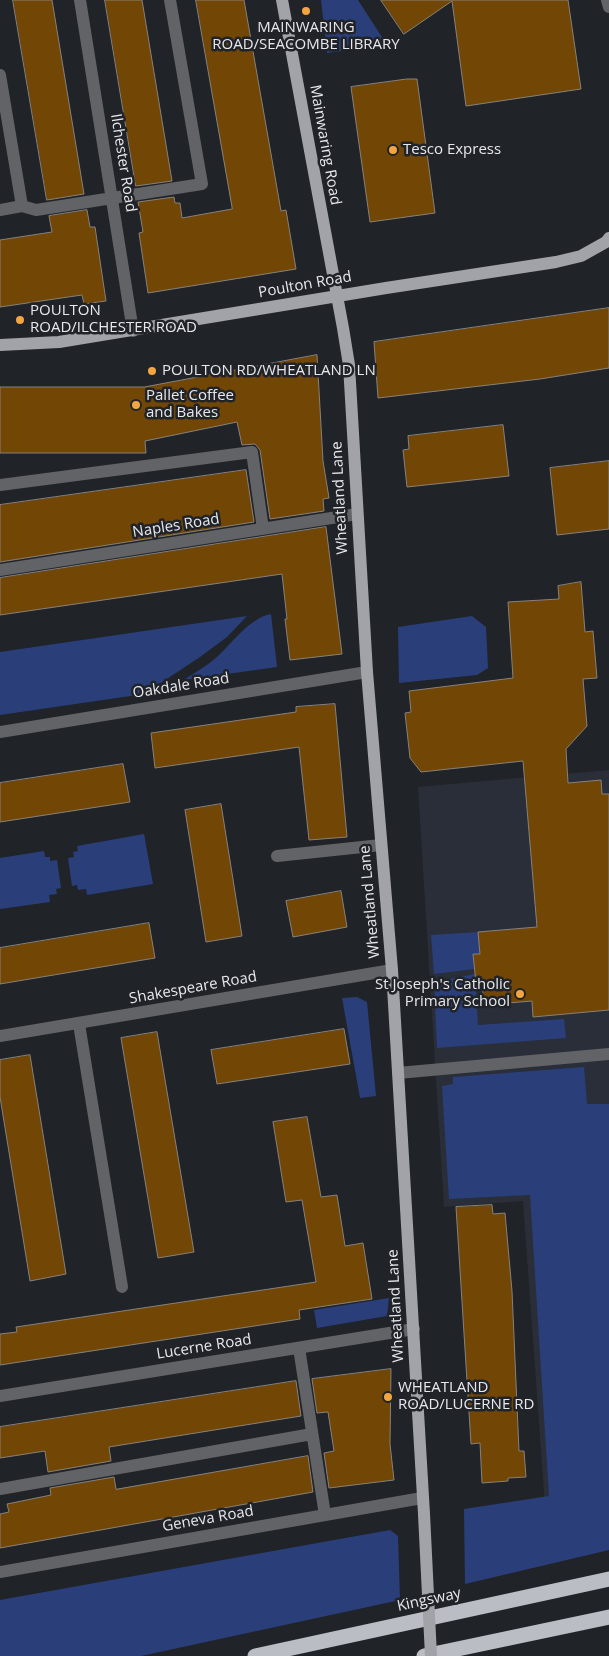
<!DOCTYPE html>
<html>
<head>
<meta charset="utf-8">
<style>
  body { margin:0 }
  canvas { display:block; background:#202328 }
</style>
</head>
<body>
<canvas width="609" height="1656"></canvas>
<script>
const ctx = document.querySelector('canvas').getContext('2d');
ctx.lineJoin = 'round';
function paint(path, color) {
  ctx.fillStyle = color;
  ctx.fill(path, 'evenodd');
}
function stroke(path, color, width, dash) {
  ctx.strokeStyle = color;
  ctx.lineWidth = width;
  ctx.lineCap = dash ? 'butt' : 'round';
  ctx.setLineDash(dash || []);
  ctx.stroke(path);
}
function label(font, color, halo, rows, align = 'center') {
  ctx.font = font + ' "Open Sans",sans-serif';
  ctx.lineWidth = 5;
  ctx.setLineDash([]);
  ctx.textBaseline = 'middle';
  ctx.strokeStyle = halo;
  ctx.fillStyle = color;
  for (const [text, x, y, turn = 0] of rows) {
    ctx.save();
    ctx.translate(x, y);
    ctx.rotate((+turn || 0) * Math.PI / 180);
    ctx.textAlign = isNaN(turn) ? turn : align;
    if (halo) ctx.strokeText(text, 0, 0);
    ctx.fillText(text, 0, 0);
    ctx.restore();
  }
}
const built = new Path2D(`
  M609,770V1494L545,1506L523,1201L444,1207L418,787Z`);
const green = new Path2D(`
  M321,0H358L387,45L327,53Z
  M271,614L277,667L184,680C195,672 209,665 219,655C234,641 250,618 271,614Z
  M247,616L227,637L200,657L144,694L0,715V652Z
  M472,616L486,627L488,668L477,675L399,683L398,627Z
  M144,834L153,884L87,895L86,889L78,890L77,885L72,886L68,858L74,857L73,852L78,851L77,846Z
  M44,851L45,857H50V861L57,860L61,888L56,889L57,894L49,895L50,902L0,909V858Z
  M478,932L480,954H473L474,969L434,974L431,935Z
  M475,974L478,1025L564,1019L566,1038L437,1048L434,982Z
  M357,997L367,1002L376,1096L360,1098L342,998Z
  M584,1067L587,1104H609V1550L465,1584L464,1509L549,1496L530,1195L449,1199L442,1086L453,1084V1077Z
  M389,1298L387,1316L317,1328L314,1310Z
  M390,1530L398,1536L400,1600L141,1656H0V1600Z`);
const building = new Path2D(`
  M13,0H52L84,194L47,200Z
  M105,0H142L172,181L136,186Z
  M196,0H244L281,211L286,210L296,269L148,293L139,233L143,232L138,202L174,197L175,203H180L182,218L232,209Z
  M381,0H568L581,89L466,106L452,1L404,34Z
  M407,79H417L435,213L370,222L351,87Z
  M87,210L90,227H95L106,301L84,304L82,295L0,307V240L52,232L49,216Z
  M609,308V368L540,379L378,398L374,342Z
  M317,355L323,461L329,498L323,499L324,511L270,519L260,450L255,444L242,445L237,422L145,441L146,453H0V387H144Z
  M503,425L509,476L407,487L403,450L409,449L408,436Z
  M609,461V529L557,535L550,468Z
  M246,470L254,522L0,562V505Z
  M326,527L342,654L290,660L285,619H287L282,574L0,615V578Z
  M581,582L585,632L593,631L597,678L583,679L587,726L566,749L568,783L601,780L602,794H609V1010L533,1017L532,1001L484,1005L482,982L476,983L473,954H480L478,932L537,927L523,761L421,772L410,758L405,713L411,712L409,691L513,678L508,602L559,599L558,586Z
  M335,704L347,837L309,840L299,747L155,768L151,733L296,712V707Z
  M123,764L130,802L0,822V783Z
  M221,804L242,936L206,942L185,810Z
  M341,891L347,927L293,937L286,901Z
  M149,923L155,958L0,984V948Z
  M344,1029L350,1064L217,1084L211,1050Z
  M157,1032L194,1252L158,1258L121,1038Z
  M30,1055L66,1274L30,1281L0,1097V1060Z
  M307,1117L321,1197L337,1195L345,1246L363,1243L372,1299L299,1310L300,1319L0,1365V1334L17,1332L16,1327L316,1282L302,1200L286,1202L273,1122Z
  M492,1205L493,1214L505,1213L512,1291L519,1451H524L526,1477L508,1478V1481L482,1483L480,1443L471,1444L456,1207Z
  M391,1369L390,1444L394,1480L329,1488L324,1453L334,1451L328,1412L317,1413L312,1379Z
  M296,1381L301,1416L109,1447L111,1461L48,1472L45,1451L0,1458V1427Z
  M308,1456L313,1492L0,1548V1514L9,1512L7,1504L51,1495L50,1488L114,1477L116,1489Z`);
const minor = new Path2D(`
  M80,0L133,331
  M607,0L609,7
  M0,75L22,206
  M0,210L22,206L36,210L202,184L170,0
  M0,485L252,452L263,529
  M0,570L357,514
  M0,732L367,672
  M277,856L381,845
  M79,1024L122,1287
  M0,1036L392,970
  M398,1073L609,1054
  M299,1348L325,1515
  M0,1396L414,1329
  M0,1489L312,1434
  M0,1572L422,1498`);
const major = new Path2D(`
  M282,0L343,328L349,365L367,672L392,970L424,1514
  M0,345L59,342L386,288L556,262L581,256L606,242L609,238`);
const highway = new Path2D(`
  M255,1656L609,1579
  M424,1656L609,1617`);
const majorBridge = new Path2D(`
  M424,1514L431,1656`);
const markers = [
  [306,11,5,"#f2a541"],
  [393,150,5,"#f2a541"],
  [20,320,5,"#f2a541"],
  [152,371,5,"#f2a541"],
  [136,405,5,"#f2a541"],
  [520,994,5,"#f2a541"],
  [388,1397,5,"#f2a541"]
];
const poiNames = [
  ["MAINWARING",306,28,"center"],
  ["ROAD/SEACOMBE LIBRARY",306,45,"center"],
  ["Tesco Express",403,150],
  ["POULTON",30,311],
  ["ROAD/ILCHESTER ROAD",30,328],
  ["POULTON RD/WHEATLAND LN",162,371],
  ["Pallet Coffee",146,396],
  ["and Bakes",146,413],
  ["St Joseph's Catholic",510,985,"right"],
  ["Primary School",510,1002,"right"],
  ["WHEATLAND",398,1388],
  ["ROAD/LUCERNE RD",398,1405]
];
const streetNames = [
  ["Mainwaring Road",325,145,80],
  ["Ilchester Road",123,163,81],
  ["Poulton Road",305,285,-10],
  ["Wheatland Lane",340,498,-93],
  ["Naples Road",176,526,-9],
  ["Oakdale Road",181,686,-9],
  ["Wheatland Lane",370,902,-95],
  ["Shakespeare Road",193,988,-10],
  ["Wheatland Lane",396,1306,-93],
  ["Lucerne Road",204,1347,-9],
  ["Geneva Road",208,1519,-10],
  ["Kingsway",429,1600,-12]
];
paint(built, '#2a2e38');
paint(green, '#2a3e7a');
paint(building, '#724706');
stroke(building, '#86817b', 1);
stroke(minor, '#626366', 12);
stroke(major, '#a1a3a9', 12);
stroke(highway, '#babdc4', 15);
stroke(majorBridge, '#a1a3a9', 12);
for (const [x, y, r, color] of markers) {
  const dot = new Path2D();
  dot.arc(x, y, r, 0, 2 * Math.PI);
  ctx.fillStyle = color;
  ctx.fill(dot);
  stroke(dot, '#202328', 2);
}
label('15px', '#e7e8ec', '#202328', poiNames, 'left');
label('15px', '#e7e8ec', '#202328', streetNames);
</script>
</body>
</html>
